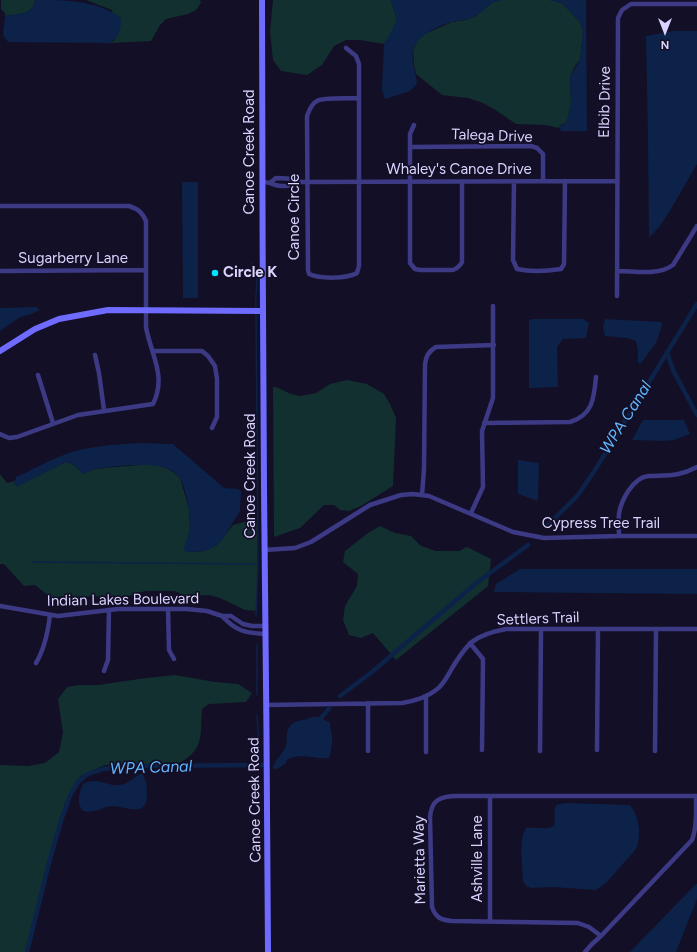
<!DOCTYPE html>
<html>
<head>
<meta charset="utf-8">
<style>
  body { margin:0 }
  #map { position:relative; width:697px; height:952px; overflow:hidden; background:#130f26; font-family:Figtree,sans-serif }
  canvas { display:block }
  .north { position:absolute; left:645px; top:12px; width:40px; height:40px; -webkit-text-stroke:3px #130f26; paint-order:stroke; rotate:180deg; font-size:11px; font-weight:700; line-height:16px; text-align:center; color:#d9d4ff }
  .north::after { content:''; display:block; margin:auto; width:14px; height:18px; background:#d9d4ff; clip-path:polygon(50% 0,100% 100%,50% 72%,0 100%) }
</style>
</head>
<body>
<div id="map">
<canvas width="697" height="952"></canvas>
<div class="north">N</div>
</div>
<script>
const ctx = document.querySelector('canvas').getContext('2d');
ctx.lineJoin = 'round';
function paint(path, color) {
  ctx.fillStyle = color;
  ctx.fill(path, 'evenodd');
}
function stroke(path, color, width, dash) {
  ctx.strokeStyle = color;
  ctx.lineWidth = width;
  ctx.lineCap = dash ? 'butt' : 'round';
  ctx.setLineDash(dash || []);
  ctx.stroke(path);
}
function label(font, color, halo, rows, align = 'center') {
  ctx.font = font + ' Figtree,sans-serif';
  ctx.lineWidth = 3.5;
  ctx.setLineDash([]);
  ctx.textBaseline = 'middle';
  ctx.strokeStyle = halo;
  ctx.fillStyle = color;
  for (const [text, x, y, turn = 0] of rows) {
    ctx.save();
    ctx.translate(x, y);
    ctx.rotate((+turn || 0) * Math.PI / 180);
    ctx.textAlign = isNaN(turn) ? turn : align;
    if (halo) ctx.strokeText(text, 0, 0);
    ctx.fillText(text, 0, 0);
    ctx.restore();
  }
}
const green = new Path2D(`
  M1,0H35C34,15 17,14 5,16V13L1,9Z
  M86,0H200L201,3L196,10L188,14L166,19L160,25L151,41L110,43L115,40L112,10Z
  M273,0H391L397,20L390,35L384,44L360,40H346L334,46L322,65L307,75L281,71L273,60L270,32Z
  M501,0H550L562,3L580,22L583,31L582,42L580,60L575,66L570,77L571,103L567,122L559,126L560,128L545,125L516,124L497,111L483,103L468,98L442,95L416,74L414,64L413,50L417,41L425,34L452,22L465,20L476,16L493,2Z
  M347,380L367,384L384,394L390,404L396,418L393,486L361,506L349,511L340,510L334,505H324L300,528L274,537L273,387H276L291,394L300,396L316,393L330,384Z
  M66,462L74,465L83,474L91,470L103,468L153,464L164,467L173,472L180,478L189,509L190,529L188,536L189,552L205,551L217,545L233,525L244,522L257,521V611L245,610L220,598L209,595L186,596L174,591H145L128,596L50,597L35,585L24,586L4,564H0V474L7,483L15,481L14,484L18,486Z
  M380,526L395,533L411,536L421,546L436,551H459L467,547L491,559L488,586L396,660L373,633L361,638L349,635L343,620L345,606L357,586L358,574L343,562L345,551L368,533Z
  M175,675L215,682L238,684L252,693L246,702L209,704L202,709C200,737 205,751 175,765H105L81,776L65,803L43,880L26,952H0V765L28,766L45,763L59,752L63,733L58,699L67,687L79,685H98L146,678Z`);
const water = new Path2D(`
  M35,0C67,0 96,0 121,18C121,28 120,36 110,43L8,42L3,35L5,16C17,14 34,15 35,0Z
  M391,0H501C486,3 484,13 473,17C466,20 459,20 452,22C438,26 417,35 413,50C411,60 416,73 417,84L410,91L385,99L382,90L384,44L390,35L397,20Z
  M550,0H586L587,131H561L559,126L563,125L567,122L569,113L571,103L570,77L580,60L583,31L580,22L562,3Z
  M673,31H697V164L671,209L660,226L649,238L648,141L646,36Z
  M198,182V298H183L182,182Z
  M36,307L40,310L31,314L20,317L0,331V308Z
  M533,319H583L589,323L586,338L563,339L557,347L558,387L529,388V320Z
  M605,319L661,322L662,325L656,343L641,363H638V351L636,341L627,338L605,336L603,327Z
  M643,420H684L690,434L674,440L661,441L632,440Z
  M138,443L173,444L224,488L238,489L241,491L240,511L222,540L217,545L205,551L189,552L184,551C184,543 188,538 190,530C191,521 189,509 187,499C185,493 184,484 180,479C171,464 150,465 135,465C118,466 98,466 83,474L74,465L66,462L18,486L14,484L16,477C31,471 45,462 61,456C85,446 112,445 138,443Z
  M518,460L539,463L538,501L518,494Z
  M520,569H697V594L494,592L496,584Z
  M312,717H324V720L330,722C330,728 331,730 332,735C333,741 331,752 329,758C315,760 291,749 283,765H274C277,758 283,753 286,746C288,738 285,731 291,725C297,719 305,721 312,717Z
  M142,773C146,780 147,786 147,794C147,820 124,805 110,806C105,807 100,810 95,811C91,812 87,812 83,811C76,802 79,794 83,784C98,776 106,787 120,785C128,784 134,777 142,773Z
  M565,803L630,805C639,816 642,835 636,849L606,883L601,887L595,890L553,887L531,888L526,886L523,881C523,868 518,839 526,828C535,826 546,831 554,826C556,819 553,812 556,805Z
  M696,884H697V899L676,952H630Z`);
const stream = new Path2D(`
  M252,263C252,269 256,273 257,279C257,288 255,298 256,308
  M256,312L258,564
  M32,562L258,564L256,615
  M257,645V695
  M257,715L260,757`);
const canal = new Path2D(`
  M667,352L673,370L697,415
  M547,526L578,495L595,470L697,304
  M340,696L372,672L475,584L528,545
  M318,721L329,709
  M275,767L281,764L284,762
  M27,952L50,859L62,818L70,796L78,782L86,775L103,769L126,766L262,765`);
const street = new Path2D(`
  M346,48L356,56L359,64V266L357,273C347,279 320,279 309,274L308,270L307,116C309,111 311,104 317,101C323,97 350,99 359,98
  M414,125L410,134V263L415,269L420,270H453C458,268 460,266 462,262V182
  M411,147L531,146L537,148L543,154V181
  M514,181L513,260L517,269C530,272 548,271 561,269L564,264L565,181
  M263,182C268,182 270,183 275,185C282,187 294,186 301,182L617,181
  M271,182L276,178L297,179L301,182
  M0,206H129C138,209 142,212 146,221V327C151,355 167,376 153,404L78,415L17,437L9,438L0,434
  M0,271L146,270
  M618,271C635,271 658,276 673,265L697,226
  M617,296L618,18L622,10L631,4H697
  M153,351H202L208,356L215,366L217,379V417L212,428
  M95,355L99,373L104,410
  M38,375L53,423
  M484,423L570,422C593,415 594,398 596,377
  M422,495L424,469L425,365C426,356 428,352 436,347L494,345
  M471,513L483,487L482,431L493,398V306
  M619,536C619,528 618,521 619,514C621,500 633,478 648,476C667,475 679,477 697,467
  M264,550L295,548L311,542L370,505L401,495L413,494L429,496L513,532L544,538L619,536H696
  M0,606L58,616L118,609H187L207,611L222,616H231L243,624L252,626H265
  M168,609L169,650L174,659
  M222,616C236,631 245,633 265,634
  M470,643L483,659L482,750
  M36,663C45,648 48,632 50,615
  M104,671L108,660L109,610
  M266,705L402,703C414,701 426,698 436,690C443,685 447,677 451,670C467,643 474,635 506,629H697
  M597,750L598,629
  M368,751V703
  M540,751L541,629
  M655,751L656,629
  M426,752V696
  M490,922V796
  M601,936L589,927L578,923L452,921C441,920 436,918 432,907L430,818C431,800 440,796 457,796H697
  M585,952L592,944L601,936L692,840C697,827 696,811 696,796`);
const secondary = new Path2D(`
  M262,0C263,163 262,325 264,488C265,643 268,797 268,952
  M0,351L35,329L59,319L108,310L262,311`);
const markers = [
  [215,273,4,"#00e5ff"]
];
const streetNames = [
  ["Elbib Drive",605,102,-89],
  ["Talega Drive",492,136,2],
  ["Canoe Creek Road",250,152,-90],
  ["Whaley's Canoe Drive",459,170],
  ["Canoe Circle",295,217,-90],
  ["Sugarberry Lane",73,259],
  ["Canoe Creek Road",251,476,-90],
  ["Cypress Tree Trail",601,524],
  ["Indian Lakes Boulevard",123,600,-1],
  ["Settlers Trail",538,619,-2],
  ["Canoe Creek Road",255,800,-91],
  ["Ashville Lane",478,859,-90],
  ["Marietta Way",420,860,-91]
];
const poiNames = [
  ["Circle K",223,273]
];
const waterNames = [
  ["WPA Canal",626,418,-58],
  ["WPA Canal",151,768,-2]
];
paint(green, '#12302f');
paint(water, '#0c2248');
stroke(stream, '#0c2248', 1.5);
stroke(canal, '#0c2248', 4.5);
stroke(street, '#3d3a85', 4.5);
stroke(secondary, '#6f6bff', 6);
for (const [x, y, r, color] of markers) {
  const dot = new Path2D();
  dot.arc(x, y, r, 0, 2 * Math.PI);
  ctx.fillStyle = color;
  ctx.fill(dot);
  stroke(dot, '#130f26', 1.5);
}
label('15px', '#d9d4ff', '#130f26', streetNames);
label('bold 15px', '#d9d4ff', '#130f26', poiNames, 'left');
label('italic 16px', '#62b6ff', '#130f26', waterNames);
</script>
</body>
</html>
